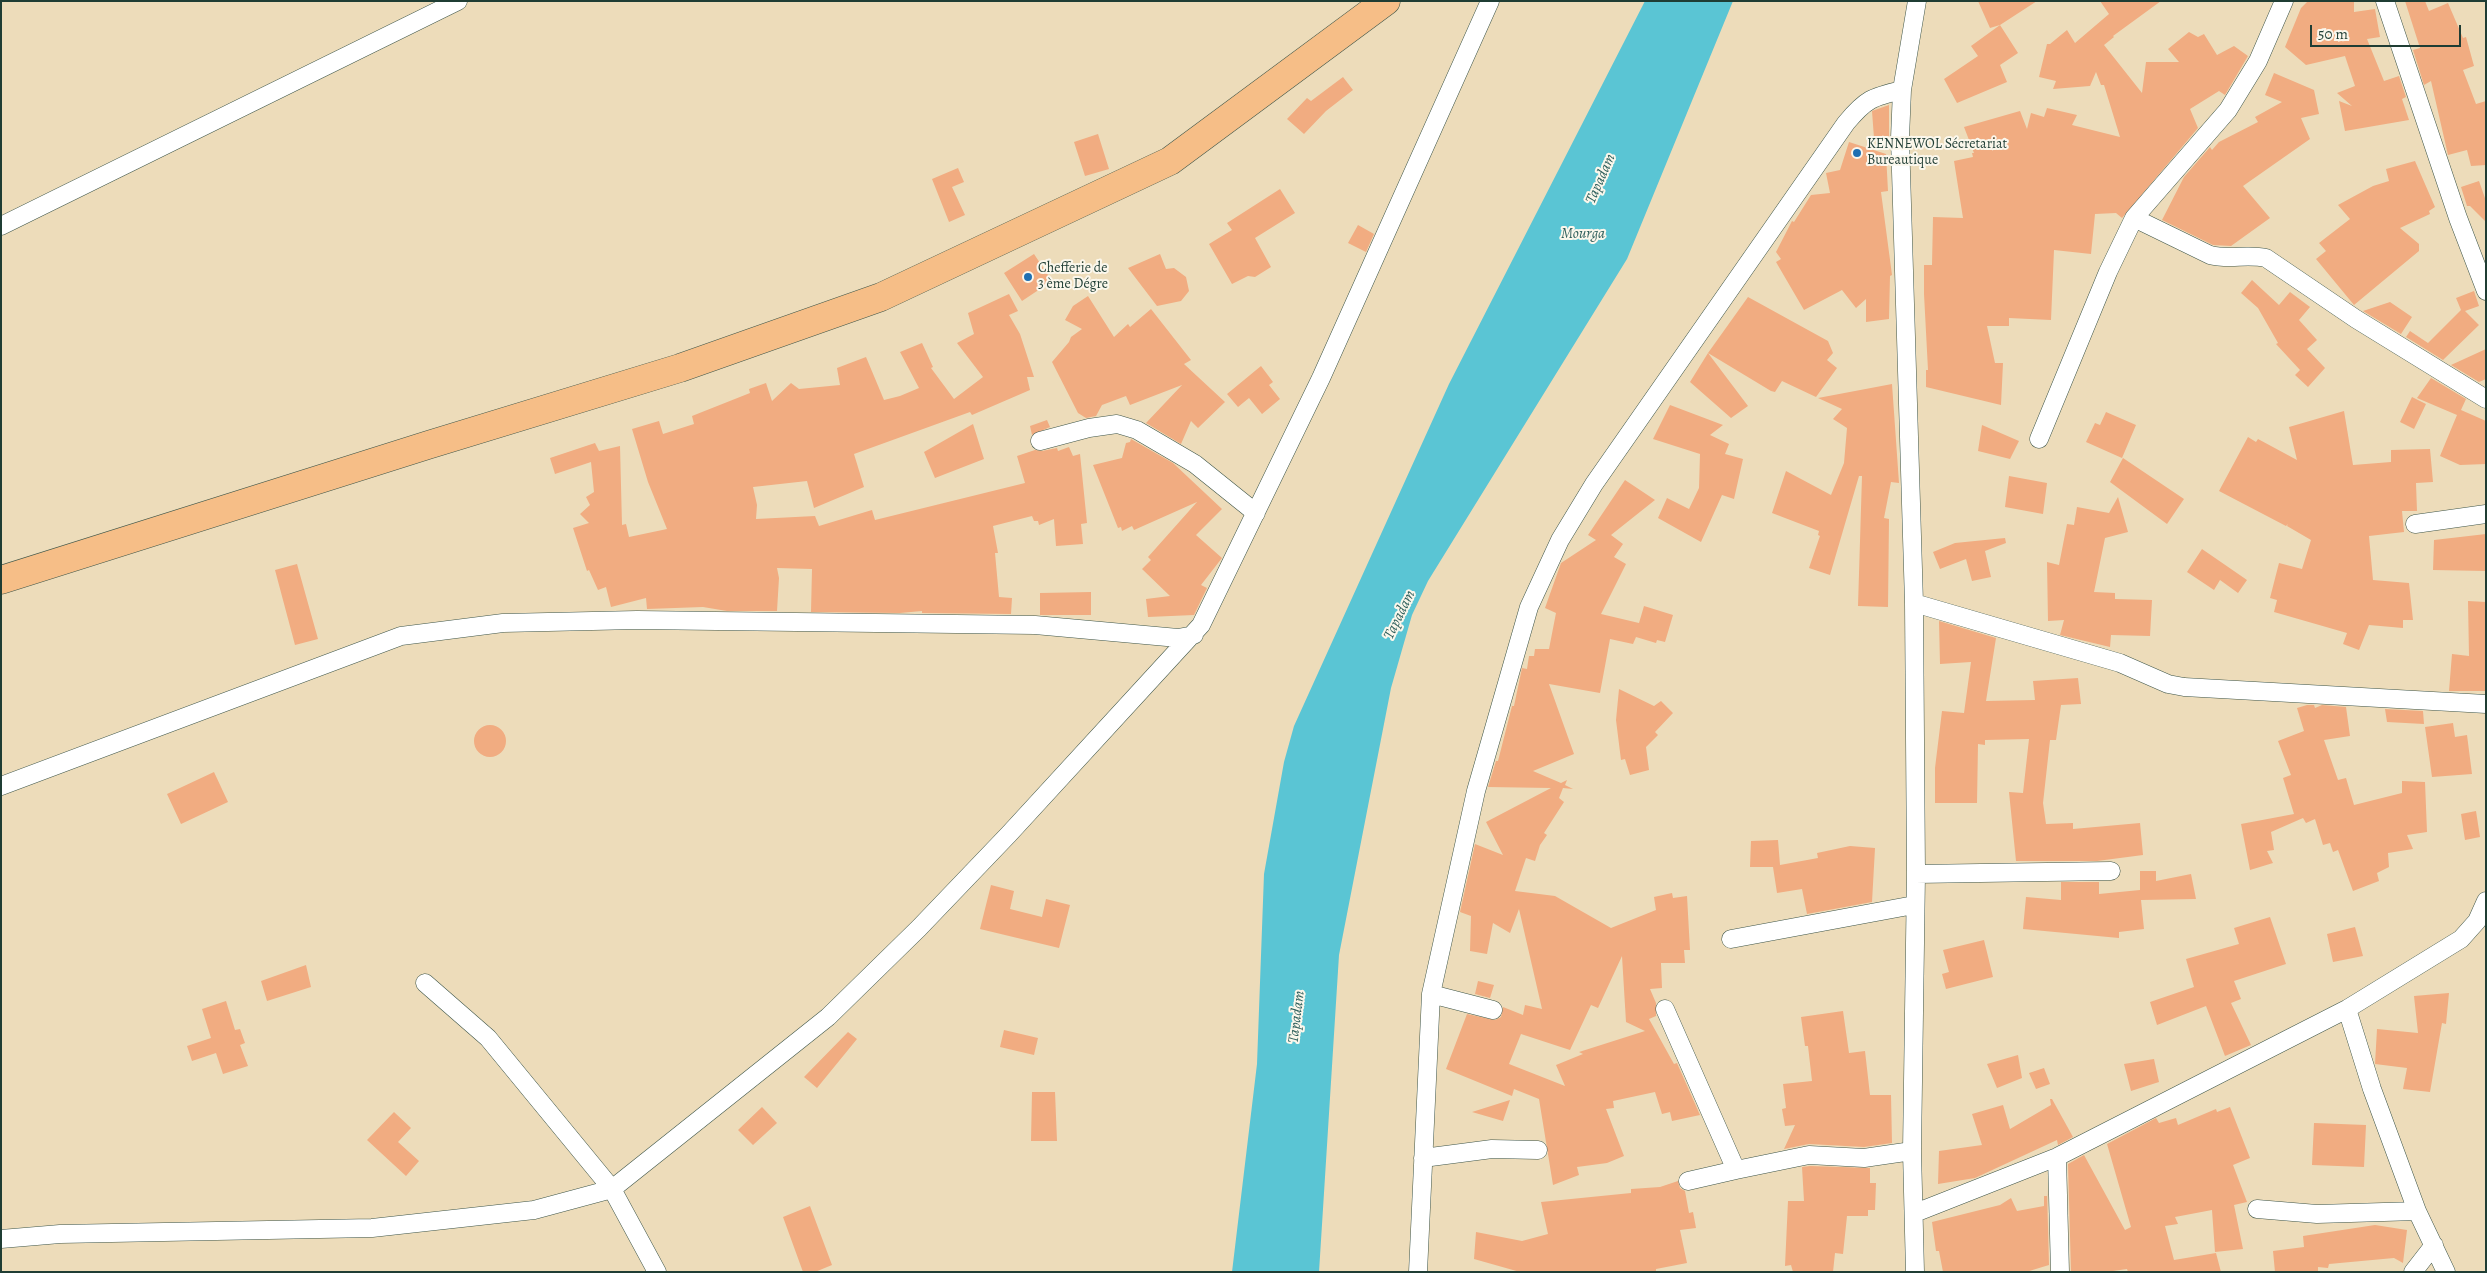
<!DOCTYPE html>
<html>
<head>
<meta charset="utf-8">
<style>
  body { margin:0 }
  #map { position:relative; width:2487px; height:1273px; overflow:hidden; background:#eddcba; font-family:Alegreya,serif }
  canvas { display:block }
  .frame { position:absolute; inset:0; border:2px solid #1f3d34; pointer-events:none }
  .scale { position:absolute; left:2310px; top:25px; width:151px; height:22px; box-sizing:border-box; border:2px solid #1f3d34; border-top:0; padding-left:6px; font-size:15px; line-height:18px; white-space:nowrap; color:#1f3d34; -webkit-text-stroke:4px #fbf7ec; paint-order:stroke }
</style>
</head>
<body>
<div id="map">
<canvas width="2487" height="1273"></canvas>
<div class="frame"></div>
<div class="scale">50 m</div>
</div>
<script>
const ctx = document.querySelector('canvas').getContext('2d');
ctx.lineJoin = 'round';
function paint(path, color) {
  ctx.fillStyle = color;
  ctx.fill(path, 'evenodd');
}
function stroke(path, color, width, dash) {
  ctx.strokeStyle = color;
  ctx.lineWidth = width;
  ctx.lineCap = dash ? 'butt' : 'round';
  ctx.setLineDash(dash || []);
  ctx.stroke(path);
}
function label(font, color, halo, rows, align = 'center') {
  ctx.font = font + ' Alegreya,serif';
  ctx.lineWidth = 4;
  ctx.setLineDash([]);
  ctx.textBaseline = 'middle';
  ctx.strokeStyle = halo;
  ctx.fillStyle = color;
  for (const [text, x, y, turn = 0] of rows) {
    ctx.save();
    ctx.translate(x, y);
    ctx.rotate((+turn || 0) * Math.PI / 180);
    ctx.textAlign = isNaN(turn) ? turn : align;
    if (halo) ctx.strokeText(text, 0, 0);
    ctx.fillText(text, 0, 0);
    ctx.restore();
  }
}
const water = new Path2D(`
  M1645,1H1733L1627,259L1428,581L1412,615L1391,688L1339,955L1319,1272H1232L1257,1064L1264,874L1284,762L1294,726L1449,384Z`);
const building = new Path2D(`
  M1978,1H2037L2000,25L2018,53L2000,65L2007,82L1957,103L1944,79L1978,56L1971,46L2000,25L1990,28Z
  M2100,1H2161L2113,36L2114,37L2104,45L2142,93L2146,62H2179L2168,49L2189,32L2198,37L2204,34L2217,55L2234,46L2248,56L2225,95L2219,91L2190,109L2198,128L2122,218L2116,213L2095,214L2091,254L2054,250L2051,320L2009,318V326H1987L1995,363H2003L2001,405L1926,387V370H1928L1924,294V265H1932L1933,217L1963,218L1954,161L1973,157L1972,153H1974L1964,127L2020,111L2027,129L2031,113L2044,117L2047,108L2077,115L2072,125L2120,137L2104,85H2101L2096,72L2090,86L2053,89L2056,81L2039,77L2047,44H2050L2067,30L2075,43L2109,14Z
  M2308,1H2354V12L2375,9L2380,37L2367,39L2384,81L2399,76L2406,97L2402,99L2409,120L2345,131L2339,101L2352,106L2337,93L2355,86L2345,56L2306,65L2285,47L2301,8Z
  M2405,1H2425L2429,11L2448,3L2463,38L2466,37L2474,66L2463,70L2476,104L2486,101V165L2471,166L2467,150L2448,155L2431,81L2424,85L2413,50L2420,48Z
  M2274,73L2314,90L2319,114L2301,118L2310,139L2243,186L2270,218L2231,246L2213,245L2162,220L2184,177L2210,147L2212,150L2219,142L2258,122L2255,117L2282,102L2265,95Z
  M1343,77L1353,90L1326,111L1304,134L1287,119L1307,98L1311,101Z
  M1889,105V136L1874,138L1872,111Z
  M1098,134L1109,169L1085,176L1074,142Z
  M1849,142L1886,154L1888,191L1881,192L1892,275L1890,276L1889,319L1866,322V299L1856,308L1842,290L1804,310L1776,262L1781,259L1776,252L1792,221L1794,222L1811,195L1830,193L1826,173L1840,170Z
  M2415,161L2435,207L2429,211L2430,214L2400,228L2419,244V251L2354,305L2316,259L2326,251L2319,243L2350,219L2338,205L2373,186L2389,181L2386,169Z
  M958,168L964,182L952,187L965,215L949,222L932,179Z
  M2479,181L2486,201V222L2470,206H2467L2461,187Z
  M1280,189L1295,213L1255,238L1271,267L1255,277L1248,276L1232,284L1209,244L1232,230L1227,223Z
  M1358,225L1374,234L1366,252L1348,243Z
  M1034,254L1052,281L1022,301L1004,273Z
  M1160,254L1166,269L1174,268L1186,277L1189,291L1181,301L1157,306L1128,268Z
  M2252,280L2279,305L2290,292L2310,307L2299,320L2317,340L2307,349L2325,368L2308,387L2295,375L2300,370L2276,344L2278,343L2258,308L2241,293Z
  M2474,291L2479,306L2465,311L2479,325L2443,360L2406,337L2410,331L2428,343L2461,310L2456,298Z
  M1009,294L1018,311L1009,315L1020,334L1034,377H1027L1030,390L972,415L970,412L854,454L864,487L814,508L807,481L753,487L757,505L756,519L815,516L819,526L872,510L875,520L1025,483L1017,456L1035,450L1042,451L1057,448L1058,451L1069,447L1073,456L1080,454L1087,523L1081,524L1083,544L1056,546L1054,519L1039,525L1038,521H1034L1032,516L993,526L998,553H995L999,597L1012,598L1011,614L922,613V611L900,613L811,612L812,569L777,568L779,578L777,611H727L703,607L647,609L646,598L611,607L606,587L598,590L589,570L587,571L573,528L589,523L580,514L590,505L586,497L594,492L591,462L555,474L550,458L595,443L599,451L620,446L622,525L626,524L629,537L667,529L648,482L632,429L659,421L663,434L694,424L692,416L750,393L749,389L766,383L772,401L791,383L799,389L840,385L837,368L866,357L884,400L900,396L919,388L900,352L922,343L933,367L931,368L954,399L983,377L957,343L974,334L968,313Z
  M1088,296L1114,337L1128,324L1130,327L1151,309L1191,360L1184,364L1225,402L1198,428L1191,421L1181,444L1146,423L1182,385L1130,405L1126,396L1102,405L1096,416L1086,418L1078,413L1052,362L1069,342L1071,337L1082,329L1065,320L1073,306Z
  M1748,297L1828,341L1833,353L1827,360L1837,368L1816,397L1782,381L1775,392L1771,391L1708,353Z
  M2390,302L2412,317L2401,334L2363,311Z
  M2486,349V379L2479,382L2451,365Z
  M1708,353L1748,406L1731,418L1690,382Z
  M1261,366L1273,382L1269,385L1280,399L1262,414L1249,398L1238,407L1227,394Z
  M2431,378L2466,399L2461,410L2486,421V464L2460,465L2440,456L2457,415L2417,398Z
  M1892,384L1899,483L1891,482L1884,518L1889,519L1888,607L1858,606L1862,476H1859L1830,575L1809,568L1820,536L1818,535L1819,531L1772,513L1786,471L1831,495L1844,463L1847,428L1833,419L1842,409L1818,398Z
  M2412,397L2426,404L2414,429L2400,422Z
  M1670,405L1723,425L1710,435L1729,444L1725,454L1743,459L1734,499L1722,495L1701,542L1658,518L1667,498L1689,509L1699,488L1700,454L1653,439Z
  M2344,411L2353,465L2391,462V450L2430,449L2433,482L2416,483L2417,511H2402L2404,532L2369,536L2373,580L2409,583L2413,620H2403V628L2369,625L2359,650L2343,644L2347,633L2274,612L2277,600L2270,598L2279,563L2302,569L2311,540L2287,526L2288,524L2286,526L2219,491L2248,437L2256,442L2258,439L2297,460L2289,427Z
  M2106,412L2136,425L2122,458L2086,442L2095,423L2100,425Z
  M1047,420L1050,427L1032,435L1030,426Z
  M973,424L984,459L935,478L924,452Z
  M1982,425L2019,441L2010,459L1978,451Z
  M1131,439L1173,463L1222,509L1196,535L1222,558L1201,585L1207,588L1194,615L1148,617L1146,599L1170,596L1142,569L1151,560L1148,557L1197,502L1134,530L1132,526L1122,531L1121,527L1118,528L1093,465L1122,458L1126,443L1130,442Z
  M2123,458L2184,499L2167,524L2110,482Z
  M2009,476L2047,483L2043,514L2005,507Z
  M1625,480L1655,500L1611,535L1623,544L1614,557L1626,564L1601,614L1639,623L1644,606L1673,615L1665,642L1657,640L1656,643L1636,637L1633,644L1610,639L1600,693L1549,684L1574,754L1533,771L1561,783L1567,780L1565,785L1573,789L1563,788L1559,798L1564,802L1544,833L1547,835L1540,845L1535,861L1526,858L1515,891L1555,896L1611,928L1656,910L1654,897L1672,893L1673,898L1687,896L1690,950H1684L1685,963H1661L1662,988L1650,989L1656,1003V1016L1649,1019L1674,1064L1677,1063L1700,1115L1672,1121L1670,1112L1662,1114L1655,1092L1613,1101L1614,1108L1606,1109L1624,1156L1607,1163L1577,1167L1579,1175L1553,1185L1539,1099L1514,1089L1512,1096L1446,1069L1467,1014L1495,1020L1501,1017L1503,1007L1523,1015L1525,1005L1542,1009L1519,909L1510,933L1493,923L1487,954L1470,951L1471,916L1460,912L1475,844L1503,855L1486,822L1551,788L1488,787L1496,761H1498L1512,706H1514L1522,668L1527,669L1529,656H1534L1535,649H1549L1556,613L1545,608L1561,563L1596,540L1588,535ZM1622,956L1626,1022L1645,1031L1579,1052L1583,1054L1556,1065L1565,1086L1509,1064L1521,1034L1570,1050L1591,1005L1598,1008Z
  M2118,497L2128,532L2105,538L2094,592L2115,593V599L2152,600L2150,636L2111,635L2110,647L2060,635L2064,620L2048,621L2047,562L2059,565L2067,524L2074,525L2077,507L2109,513Z
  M2486,534V571L2433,570L2434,540Z
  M2005,538L2006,543L1985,551L1991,577L1972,581L1966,559L1940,569L1933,552L1955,543Z
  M2202,549L2247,580L2238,593L2220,580L2214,590L2187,572Z
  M297,564L318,639L295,645L275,570Z
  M1091,592V615H1040V593Z
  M2468,601L2486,602V691H2449L2452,654L2469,656Z
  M1939,621L1996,638L1986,701L2035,700L2033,681L2078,678L2081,704L2061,705L2056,740H2050L2043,803L2046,824L2073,823V829L2140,823L2143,855L2097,861H2016L2009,792L2023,793L2029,739L1985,740V745L1978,744L1977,803H1935V768L1942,711L1964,713L1971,662L1940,664Z
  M1619,689L1654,706L1661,701L1673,713L1655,732L1658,735L1646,747L1649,770L1630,775L1625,759L1621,760L1616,720Z
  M2307,705H2314L2315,708L2322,705L2346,707L2350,736L2324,740L2338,780L2346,778L2354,805L2402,793V781L2425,782L2427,832L2407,835L2413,849L2388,853L2389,867L2377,873L2379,881L2353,891L2338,850L2333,852L2330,843L2323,845L2315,819L2306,823L2303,818L2271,832L2274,850L2267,851L2273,863L2250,870L2241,824L2294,814L2283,778L2291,775L2278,741L2304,731L2297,708Z
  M2385,709L2423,711L2424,724L2387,722Z
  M2453,723L2455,737L2467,735L2472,774L2432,777L2425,727Z
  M474 741a16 16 0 1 1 32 0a16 16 0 1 1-32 0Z
  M214,772L228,802L181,824L167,794Z
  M2476,811L2480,837L2465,840L2461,814Z
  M1778,840L1780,865L1818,858L1817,853L1850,846L1875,848L1872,902L1807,914L1802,889L1777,893L1773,867H1750L1751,841Z
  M2140,871H2156V881L2191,874L2196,899L2141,900L2144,929L2119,932V938L2023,929L2026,897L2061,900V882H2099V894L2140,890Z
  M991,885L1014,891L1010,909L1042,917L1046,899L1070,905L1059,948L980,929Z
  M2270,917L2286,964L2234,981L2241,999L2231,1003L2251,1045L2225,1056L2206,1006L2157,1025L2150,1002L2194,987L2186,959L2239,944L2234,928Z
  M2355,927L2363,956L2333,962L2327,934Z
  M1984,940L1993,977L1946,989L1942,974L1949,972L1943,950Z
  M306,965L311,987L267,1001L261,981Z
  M1478,981L1494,985L1490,998L1475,994Z
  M2449,993L2446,1024L2442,1023L2430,1092L2403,1089L2407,1068L2375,1064L2377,1029L2418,1033L2414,996Z
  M226,1001L235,1030L240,1029L245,1043L240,1045L248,1066L223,1074L216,1053L192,1061L187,1046L211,1038L202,1009Z
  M1843,1011L1849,1053L1865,1051L1870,1095H1891L1892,1143L1864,1147L1809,1144L1784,1149L1795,1125L1785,1126L1782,1109L1786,1108L1783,1084L1812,1081L1808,1046H1805L1801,1017Z
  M1004,1030L1038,1038L1034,1055L1000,1047Z
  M848,1032L857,1039L817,1088L804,1077Z
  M2018,1055L2022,1078L1997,1088L1987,1064Z
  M2154,1059L2159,1082L2131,1091L2124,1064Z
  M2044,1068L2050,1084L2036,1089L2029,1073Z
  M1032,1092H1055L1057,1141H1031Z
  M2050,1099H2052L2073,1137L2058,1145L2057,1140L1975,1178L1938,1184L1939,1151L1982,1145L1972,1114L2003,1105L2010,1129L2051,1105Z
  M1510,1100L1503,1121L1472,1112Z
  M762,1107L777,1123L753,1145L738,1130Z
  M2230,1107L2250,1158L2233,1165L2247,1202L2234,1205L2243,1249L2215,1252L2212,1210L2175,1217L2178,1224L2165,1226L2174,1260L2216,1253L2221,1272H2128L2127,1269L2106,1272H2071L2068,1164L2084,1155L2125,1230L2131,1227L2107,1144L2156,1118L2159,1123L2176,1118L2178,1125L2216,1109L2217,1112Z
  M394,1112L411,1128L398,1142L419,1161L406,1176L367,1140Z
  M2314,1123L2366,1125L2364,1167L2312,1165Z
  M1810,1166L1870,1168V1183H1876L1875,1210H1868V1216H1847L1843,1254L1835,1253L1833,1272H1793L1791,1265L1785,1266L1788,1201H1804L1802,1167Z
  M1678,1181L1680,1188L1685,1191L1689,1213L1693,1212L1696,1228L1680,1230L1687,1263L1656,1269V1272H1520L1474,1259L1476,1232L1522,1241L1548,1234L1541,1202L1631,1193V1189L1660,1187Z
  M2047,1190L2049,1265L2026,1272H1943L1939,1251H1936L1932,1222L2000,1205L2011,1198L2017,1211L2044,1206V1196H2047Z
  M810,1206L832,1265L815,1272H803L783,1217Z
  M2375,1225L2407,1230L2403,1263L2394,1258L2329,1264L2328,1268L2318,1267V1272H2275L2273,1251L2304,1247L2303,1236Z`);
const minor = new Path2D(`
  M2385,1L2458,218L2486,291
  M2134,218L2210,255C2228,260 2247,254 2266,258L2356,319L2486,399
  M1,226L458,1
  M2039,439L2108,272L2134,218L2228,110L2258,61L2284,1
  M1040,441L1089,428L1117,424L1137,430L1195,464L1256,513
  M2415,524L2486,514
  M1914,603L2120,663L2168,684L2184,687L2486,704
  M1,786L401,636L503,623L637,620L1035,625L1178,638L1194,635
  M1916,874L2111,871
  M1731,939L1914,905
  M425,983L488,1038L612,1189L657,1272
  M1431,994L1493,1010
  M1665,1009L1736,1170L1809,1155L1864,1158L1912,1151
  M2347,1009L2372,1089L2417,1211L2446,1272
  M2057,1157L2060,1272
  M1423,1158L1492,1149L1538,1150
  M1688,1181L1736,1170
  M2257,1209L2317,1214L2417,1211
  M1915,1213L2057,1157L2347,1009L2461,939L2477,921L2486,901
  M1,1239L60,1234L372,1228L534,1210L612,1189L828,1017L919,928L1009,834L1201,625L1321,378L1490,1
  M1418,1272L1431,994L1476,791L1529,607L1560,540L1594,484L1846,123C1866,99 1872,97 1902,90
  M1915,1272L1912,1151L1916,874L1914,603L1900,138L1902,90L1917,1
  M2413,1272L2434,1245`);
const primary = new Path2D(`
  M1,580L428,445L680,368L881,297L1170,161L1386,1`);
const markers = [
  [1857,153,5,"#1f6fb2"],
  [1028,277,5,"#1f6fb2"]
];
const poiNames = [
  ["KENNEWOL Sécretariat",1867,145],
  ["Bureautique",1867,161],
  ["Chefferie de",1038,269],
  ["3 ème Dégre",1038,285]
];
const waterNames = [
  ["Tapadam",1601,179,-66],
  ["Mourga",1583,234],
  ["Tapadam",1400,615,-64],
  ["Tapadam",1297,1017,-83]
];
paint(water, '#5ac5d4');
paint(building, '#f1ac81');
stroke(minor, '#3e5548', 19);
stroke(primary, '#3e5548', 29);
stroke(minor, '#fff', 18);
stroke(primary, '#f6be87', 28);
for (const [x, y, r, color] of markers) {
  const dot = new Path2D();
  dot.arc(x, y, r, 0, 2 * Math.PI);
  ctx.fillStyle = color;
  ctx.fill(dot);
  stroke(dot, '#fbf7ec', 2);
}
label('14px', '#1f3d34', '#fbf7ec', poiNames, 'left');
label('italic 15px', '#2e5f5c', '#fbf7ec', waterNames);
</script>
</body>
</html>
